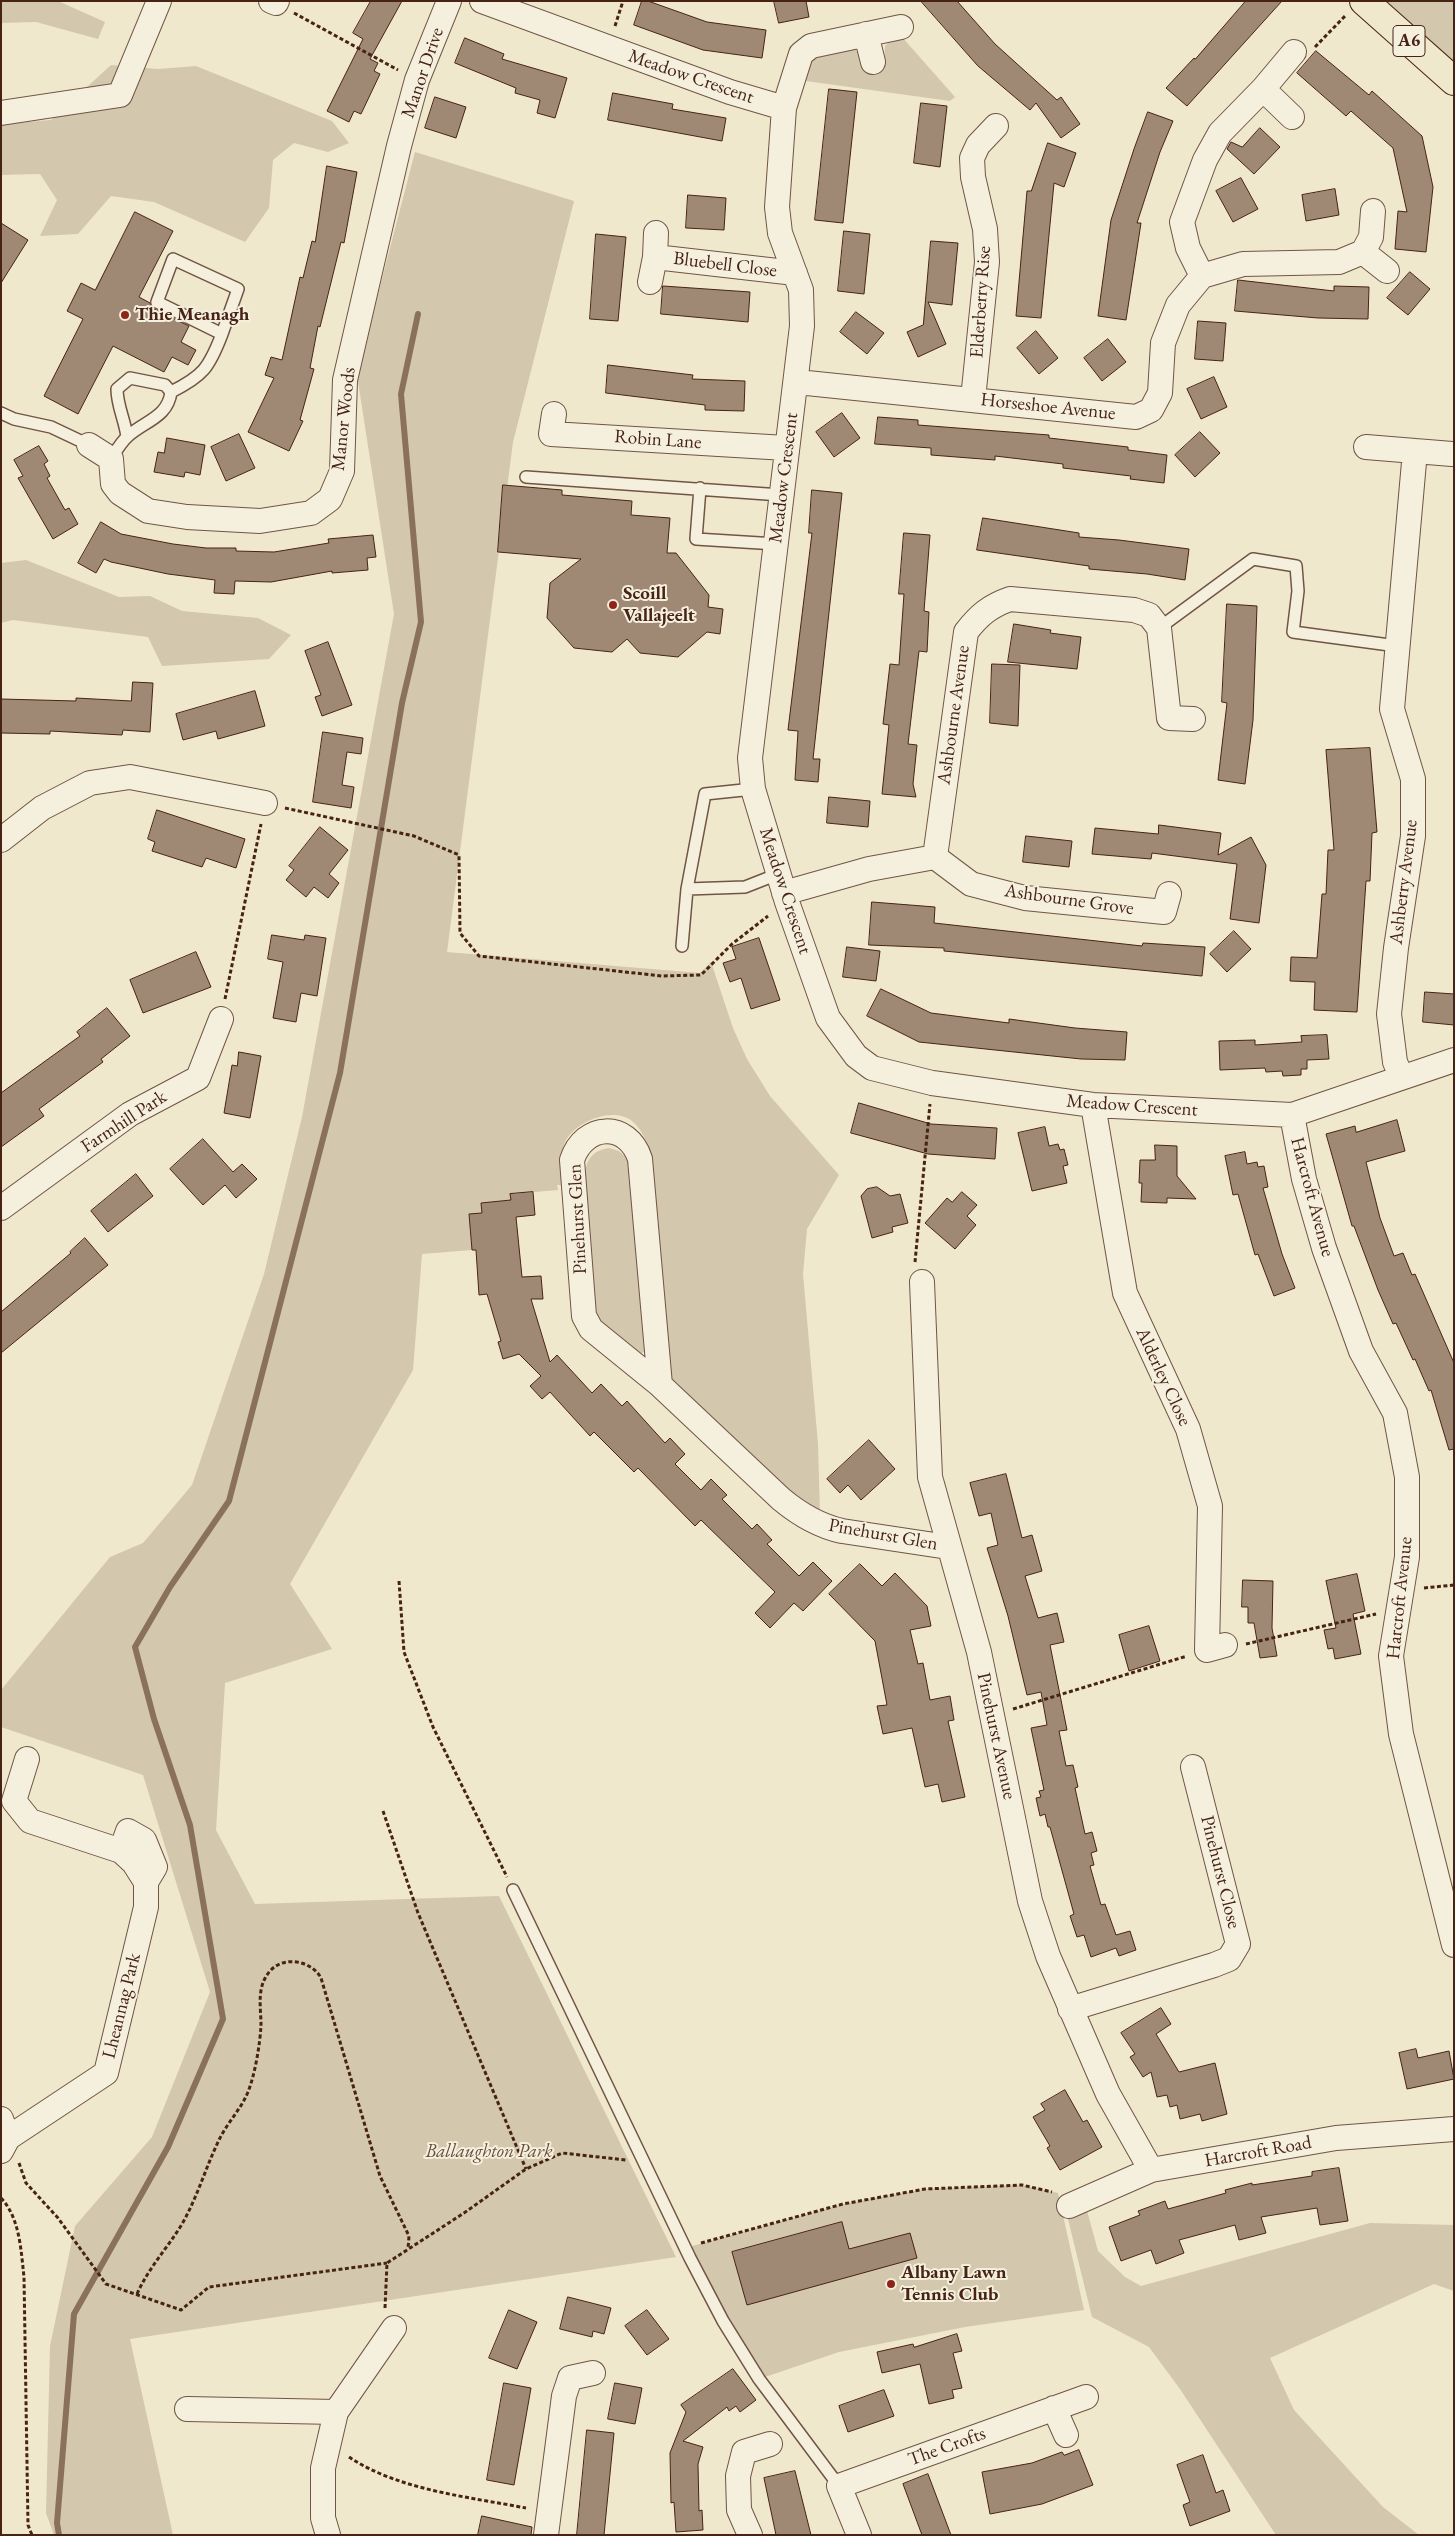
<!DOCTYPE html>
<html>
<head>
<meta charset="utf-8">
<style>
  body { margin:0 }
  #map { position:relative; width:1455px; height:2536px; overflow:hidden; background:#f0e8cc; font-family:"EB Garamond",serif }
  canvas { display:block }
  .frame { position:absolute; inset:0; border:2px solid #472316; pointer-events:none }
</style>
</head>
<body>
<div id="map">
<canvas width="1455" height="2536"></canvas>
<div class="frame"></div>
</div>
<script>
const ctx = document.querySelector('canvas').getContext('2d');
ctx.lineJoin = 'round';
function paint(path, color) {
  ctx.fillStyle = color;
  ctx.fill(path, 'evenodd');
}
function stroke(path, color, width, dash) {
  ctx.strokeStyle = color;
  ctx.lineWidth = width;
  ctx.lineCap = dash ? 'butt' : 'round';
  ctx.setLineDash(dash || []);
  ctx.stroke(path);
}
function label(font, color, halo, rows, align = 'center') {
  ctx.font = font + ' "EB Garamond",serif';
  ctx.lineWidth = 4;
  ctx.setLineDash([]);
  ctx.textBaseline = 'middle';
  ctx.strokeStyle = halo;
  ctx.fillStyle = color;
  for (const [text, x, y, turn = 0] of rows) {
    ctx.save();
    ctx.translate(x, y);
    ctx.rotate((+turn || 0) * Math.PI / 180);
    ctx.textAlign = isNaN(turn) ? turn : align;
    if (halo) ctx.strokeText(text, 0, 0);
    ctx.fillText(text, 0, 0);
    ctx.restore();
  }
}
const green = new Path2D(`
  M1,1H58L105,22L98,39L36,22L1,23Z
  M1386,1H1454V61Z
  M902,37L955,97L950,101L806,81L808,64L814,57L853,49L884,64L885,46L891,40Z
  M111,65L158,69L196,66L332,121L349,143L328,152L294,143L273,160L269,208L245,242L154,202L111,196L78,234L40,236L57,200L40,174L1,175V124L51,120Z
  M415,152L574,201L513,442L447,952L700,973L711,962L733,1028L747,1059L770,1096L839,1175L807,1229L803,1274L818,1444L820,1514L793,1498L670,1379L652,1162C649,1147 644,1131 632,1121C612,1106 575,1122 565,1142C559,1154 563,1172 564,1185H557L558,1190L511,1194V1200L481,1203L482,1213L469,1214L472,1250L422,1254L413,1370L290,1584L332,1649L225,1683L216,1830L255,1904L499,1896L676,2257L130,2339L173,2535H54L46,2513L50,2346L75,2226L152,2137L210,1992L143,1775L1,1727V1690L110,1557L143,1543L192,1485L264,1274L302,1117L394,614L357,375Z
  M26,560L119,597L150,596L182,611L258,618L291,635L269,659L162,666L148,637L13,620L1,623V563Z
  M609,1148L619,1151L630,1161L646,1350L641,1354H638L595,1318L585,1172C587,1157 595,1150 609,1148Z
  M1022,2185L1058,2193L1084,2310L965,2327L839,2352L759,2379L685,2248L843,2204L925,2189Z
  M1086,2207L1098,2251L1125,2277L1141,2286L1370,2223L1454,2225V2291L1434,2284L1270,2358L1294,2410L1383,2507L1419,2535H1276L1180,2389L1149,2347L1092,2317L1066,2211Z`);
const stream = new Path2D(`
  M59,2535L57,2523L74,2314L168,2147L223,2019L190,1825L154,1719L135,1647L170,1587L229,1501L340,1073L402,703L421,622L401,394L418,314`);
const building = new Path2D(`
  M371,1H402L370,59L378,63L374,71L380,74L361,114L354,111L349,122L327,111L363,39L353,33Z
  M642,1H648L707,22L766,30L762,58L703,50L634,25Z
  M774,1H806L809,17L779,23Z
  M921,1H957L995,44L1057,100L1061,97L1080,124L1061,138L1036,103L1030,110L978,66Z
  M1246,1H1282L1187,106L1166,88L1194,58L1195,59Z
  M465,38L504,54L502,59L567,78L555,118L537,113L540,100L515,93L516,88L455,63Z
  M1316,51L1369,95L1372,91L1422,136L1433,187L1426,252L1395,249L1398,211L1407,212L1393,148L1351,111L1346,116L1297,73Z
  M829,89L857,92L843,223L815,220Z
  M613,93L673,104L672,109L726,118L722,141L608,120Z
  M435,97L466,107L456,138L425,128Z
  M921,103L947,106L940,167L914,163Z
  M1148,112L1173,121L1160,152L1137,223H1141L1126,320L1098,316L1111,220L1134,149Z
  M1260,128L1280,147L1254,174L1227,149L1231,142L1242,147Z
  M1048,143L1076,153L1064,187L1054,183L1041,318L1016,316L1027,191H1031Z
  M327,166L357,172L344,243L341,242L320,327L318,326L310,368L314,369L300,420L303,421L289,451L248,432L274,378L265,375L271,357L282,360L300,277L303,278L312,241L315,242Z
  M1241,178L1258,209L1233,222L1216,191Z
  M1335,189L1339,215L1306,221L1302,195Z
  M688,195L726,198L724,230L686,228Z
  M135,212L173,231L139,297L150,303L154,309L189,326L181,342L196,350L188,365L172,357L164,372L113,346L78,414L44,396L83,319L67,311L81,283L95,290Z
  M1,223L28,240L1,283Z
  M844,231L870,234L864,294L838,291Z
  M596,234L626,237L618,321L590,319Z
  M931,241L958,243L952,305L928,302L946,344L918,357L907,332L923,325Z
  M1410,272L1430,289L1408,315L1387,298Z
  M1238,280L1334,291V286L1369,287L1368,319L1318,318L1235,311Z
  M663,286L750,292L748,322L661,314Z
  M856,312L884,333L867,354L840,332Z
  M1198,321L1226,323L1223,361L1195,359Z
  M1036,331L1058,358L1039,374L1017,348Z
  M1108,339L1126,362L1102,381L1084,358Z
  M608,365L693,375L692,379L745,381L744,411L705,410V405L606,393Z
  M1214,377L1227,407L1201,419L1187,389Z
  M842,413L860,438L834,457L816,432Z
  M878,417L918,420V425L1049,435V438L1128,447V450L1167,455L1164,483L1130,479L1131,476L1063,468V464L995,456V460L931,455V448L875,444Z
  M1200,432L1220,453L1195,477L1175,455Z
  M239,434L255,468L226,481L211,447Z
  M167,438L205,445L200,475L185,472L184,477L154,472L158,452L164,453Z
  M39,446L48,461L44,464L50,476L47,478L65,510L69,508L78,524L53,539L18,478L23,476L14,460Z
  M503,485L562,490V495L632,501L631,515L670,518L667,553H676L709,595L708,607L723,609L720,634L707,632L678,657L640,653L627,639L612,652L574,648L547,618L550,583L581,559L498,552Z
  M812,490L842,493L813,759H820L818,782L795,780L798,731L788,730L812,533H809Z
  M983,518L1079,533V537L1119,540L1189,549L1185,580L1147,574L1089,569V566L977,550Z
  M101,522L121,534L173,544L206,548H236V551L274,552L329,543L328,539L373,535L376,557L367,558L368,570L332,573V571L271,582L235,581L234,594L214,593L215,580L168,574L111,562L104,559L96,573L78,563Z
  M904,533L930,535L924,611L929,612L927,652L919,651L908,744L917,745L913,784L916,797L882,794L889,725L883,724L890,664L899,665L904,594H899Z
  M1227,604L1257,606L1253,720L1245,784L1218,780L1227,703L1222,702Z
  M1014,624L1051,630L1050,633L1081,637L1077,669L1008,662Z
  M328,642L352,705L322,716L315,697L321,695L305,651Z
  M992,664L1020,665L1018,726L990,723Z
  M133,682L153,683L150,732L123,730L122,735L50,731V734L1,733V699L76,701V698L131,701Z
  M255,691L265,726L218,739L216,731L183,740L176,714Z
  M323,732L363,738L361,754L347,752L342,785L354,787L351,808L313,802Z
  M1370,748L1377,832L1372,833L1370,881H1366L1357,1012L1314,1010L1315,982L1290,981L1291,957L1317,958L1322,894H1326L1328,850H1334L1326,750Z
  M829,797L870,801L868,827L827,823Z
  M157,810L245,839L236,868L206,858L202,867L152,851L155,842L148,839Z
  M1159,825L1221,833L1218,855L1251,837L1266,865L1259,923L1230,919L1237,864L1152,853L1151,859L1092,854L1095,828L1158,834Z
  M320,827L348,850L329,874L339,883L328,898L314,887L306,897L286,880L294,870L289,866Z
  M1026,836L1072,841L1069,867L1023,862Z
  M872,902L935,907L934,923L1142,946L1143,943L1205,947L1202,976L944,951V948L869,945Z
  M1234,931L1251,949L1227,972L1210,954Z
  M272,935L304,940L305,935L326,938L317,996L301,993L296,1022L273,1018L283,962L268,959Z
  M759,938L780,1000L751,1009L741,978L730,982L723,963L736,959L732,947Z
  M847,947L880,951L876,981L843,977Z
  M196,952L211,987L143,1013L130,980Z
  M881,989L931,1013L1009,1023V1019L1075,1028L1127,1032L1125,1060L1081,1059L919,1042L867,1016Z
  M1425,992L1454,994V1025L1423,1022Z
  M107,1008L130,1036L101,1059L103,1062L39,1109L44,1116L1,1147V1093L80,1036L77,1032Z
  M1327,1035L1329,1059L1307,1060V1069H1301V1075L1283,1076L1282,1071L1266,1072L1265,1068L1220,1070L1219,1041L1255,1040V1045L1302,1042L1301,1036Z
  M239,1052L261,1056L250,1118L224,1113L232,1065L237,1066Z
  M859,1103L931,1124L997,1128L995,1159L928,1154L851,1133Z
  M1397,1120L1405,1151L1366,1162L1380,1218L1394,1256L1403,1253L1412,1275L1415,1274L1454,1363V1449L1449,1450L1431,1390L1429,1391L1415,1359L1413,1360L1396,1323L1393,1324L1378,1290L1354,1226H1352L1326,1134L1355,1126L1356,1132Z
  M1045,1127L1049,1146L1058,1144L1060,1150L1064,1149L1068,1165L1063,1166L1067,1183L1032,1191L1018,1133Z
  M203,1139L233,1172L242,1164L257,1179L236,1198L225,1185L203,1205L170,1169Z
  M1155,1145L1177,1146V1176L1196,1199L1167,1198V1203L1141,1202L1142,1183H1139L1140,1160H1155Z
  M1245,1152L1247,1164L1257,1162L1258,1167L1264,1166L1268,1187L1263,1188L1282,1254L1295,1288L1274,1296L1258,1254L1255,1255L1238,1194L1233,1195L1225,1156Z
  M136,1174L153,1196L108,1232L91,1211Z
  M877,1187L890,1196L900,1194L908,1223L892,1227L893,1232L872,1238L861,1196L867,1189Z
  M533,1192L535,1215L516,1217L522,1277L541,1276L543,1299H531L550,1362L557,1355L592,1393L601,1384L622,1406L627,1401L665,1443L670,1438L685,1454L675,1464L701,1490L711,1479L727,1495L722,1499L752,1529L757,1524L772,1540L767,1544L799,1576L813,1562L832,1581L803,1611L794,1603L770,1628L755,1613L775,1592L701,1520L695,1526L638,1468L634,1472L594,1432L590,1436L550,1392L542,1399L530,1386L541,1376L519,1354L503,1359L498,1342L501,1341L487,1294L479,1295L476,1250H472L469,1214L482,1213L481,1203L511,1200L510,1194Z
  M962,1192L977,1205L967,1216L976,1225L955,1249L925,1223L947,1198L952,1202Z
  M85,1238L108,1265L1,1353V1312L71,1253L70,1252Z
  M869,1440L895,1469L861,1500L848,1485L840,1493L827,1479Z
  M1006,1474L1022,1538L1032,1535L1042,1571L1025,1576L1038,1618L1057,1613L1064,1642L1050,1645L1067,1730L1059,1731L1066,1766L1073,1765L1078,1787L1075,1788L1085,1834L1092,1832L1097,1851L1091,1853L1094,1865L1090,1866L1101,1905L1105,1904L1116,1935L1130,1931L1136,1950L1119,1956L1116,1948L1091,1957L1084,1935L1077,1937L1070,1916L1074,1914L1050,1827H1048L1045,1814L1040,1816L1036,1798L1041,1797L1039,1791L1044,1790L1031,1728L1047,1725L1041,1692L1027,1695L1008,1616L987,1548L998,1545L991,1513L979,1516L970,1483Z
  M860,1564L882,1586L895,1573L927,1606L931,1626L910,1630L918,1664L923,1663L930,1700L950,1696L954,1720L948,1721L965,1797L942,1802L938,1784L925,1787L912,1728L883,1734L877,1706L887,1705L875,1641L829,1594Z
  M1357,1574L1365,1611L1353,1614L1361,1654L1335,1659L1333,1648L1328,1649L1324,1630L1336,1628L1326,1581Z
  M1243,1580L1273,1581L1272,1628L1277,1656L1260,1658L1254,1623H1248V1607H1242Z
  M1149,1626L1160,1661L1129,1671L1119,1635Z
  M1161,2008L1171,2024L1156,2034L1179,2072L1215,2063L1227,2114L1202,2121L1200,2114L1180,2119L1177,2105L1170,2107L1167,2095L1157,2097L1151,2072L1143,2077L1130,2057L1135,2054L1121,2033Z
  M1416,2049L1418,2058L1449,2051L1454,2079L1407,2089L1399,2053Z
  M1065,2090L1083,2122L1087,2120L1102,2147L1060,2170L1047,2148L1050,2146L1033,2117L1045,2110L1041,2104Z
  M1339,2168L1348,2221L1320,2225L1317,2208L1261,2217L1266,2233L1239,2240L1235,2225L1179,2240L1184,2253L1156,2264L1151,2250L1121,2261L1109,2227L1140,2215L1138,2211L1165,2201L1168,2209L1226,2193L1225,2190L1252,2183V2185L1312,2176V2172Z
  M842,2222L849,2249L910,2233L917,2258L747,2305L732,2252Z
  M568,2297L611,2308L604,2334L593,2331L592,2337L560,2329Z
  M509,2310L537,2322L517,2369L489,2358Z
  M647,2310L669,2339L647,2355L625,2326Z
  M957,2334L962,2351L953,2353L962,2388L952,2390L954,2398L929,2404L920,2364L882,2373L877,2352L913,2344L914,2347Z
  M733,2369L756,2400L740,2412L736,2406L729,2411L727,2407L683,2441L703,2447L698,2464L699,2511L702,2510L703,2530L676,2532L674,2502L671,2503L670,2453L686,2412L681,2405Z
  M504,2383L531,2388L514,2485L487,2480Z
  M615,2383L642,2388L635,2424L608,2419Z
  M884,2390L894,2416L848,2432L839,2406Z
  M587,2430L614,2433L604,2535H577Z
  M1079,2450L1093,2485L1042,2504L990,2514L982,2472L1032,2463L1062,2452L1064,2455Z
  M1203,2455L1216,2493L1223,2490L1230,2511L1190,2526L1183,2505L1190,2502L1177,2465Z
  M795,2471L811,2535H776L764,2478Z
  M928,2474L951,2535H922L903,2484Z
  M482,2516L532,2527L531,2535H478Z`);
const path = new Path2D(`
  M294,13L398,70
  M615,26L623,1
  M1315,47L1346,15
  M285,808L414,836L459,855L460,933L479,956L662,976L701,975L732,944L768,916
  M225,999L261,824
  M915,1262L930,1104
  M399,1581L404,1652L433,1727L507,1877
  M1424,1588L1454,1585
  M1246,1644L1376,1614
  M1013,1709L1187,1656
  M383,1811L418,1913L526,2169
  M19,2163L26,2183L58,2218L106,2284L181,2310L209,2287L387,2263
  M1,2198C20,2218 21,2251 24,2277L28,2525L32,2535
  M701,2243L843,2204L925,2189L1022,2185L1052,2192
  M137,2294C149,2267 167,2249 182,2224C198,2196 206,2166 220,2138C228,2122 241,2109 248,2092C255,2074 260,2045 261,2025C261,2007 256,1987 270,1971C284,1955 312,1961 321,1978L380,2176L409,2236L408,2249
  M385,2308L387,2263L464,2213L526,2169L562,2153L626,2160
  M349,2457C398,2490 469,2497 526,2508`);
const lane = new Path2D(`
  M171,392C203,376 209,368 222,334L157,302L173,259L238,289L222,334
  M1,413L14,419L51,427L89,445
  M111,459C116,451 121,442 128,436C145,421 168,417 171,392L165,385L130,378L117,389C117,406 125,420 127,437
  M526,477L781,495
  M700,488L696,539L776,544
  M1159,628L1253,559L1296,566L1298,591L1293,632L1397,646
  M753,789L705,794L687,889L745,887L778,874
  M682,946L687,889
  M513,1890L690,2258L723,2321L759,2379L839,2486`);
const street = new Path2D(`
  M271,1L276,3L277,1
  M482,1L730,92L784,108L777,207L780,233L801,290L802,326L750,758L753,789L787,902L828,1018L856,1056L872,1068L932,1083L1093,1105L1292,1115L1454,1060
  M866,34L873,62
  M1263,89L1292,117
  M784,108L801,54L811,46L901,27
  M1,113L120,95L159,1
  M1363,252L1387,271
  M655,257L656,233
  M1202,276L1188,248L1182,222L1205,160L1220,133L1263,89L1294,52
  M1202,276L1243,264L1339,262L1363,252L1371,237L1373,211
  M650,282L655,257L795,273
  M796,383H807L1136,417L1151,410L1160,393L1163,343L1178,305L1202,276
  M973,399L987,262L985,229L973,177L972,158L978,145L996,126
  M554,414L551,434L786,448
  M89,445L111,459L113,484L120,493L148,511L187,517L260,521L311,513L330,499L342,471L345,380L399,146L417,80L449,1
  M1366,447L1415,451L1392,709L1413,779V836L1396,948L1389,1014L1395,1062L1401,1076
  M1415,451L1452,454
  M1,840L42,808L90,783L130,777L265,803
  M935,857L971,884L1025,898L1164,912L1169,894
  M784,893L869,869L935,857L966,632C979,615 990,606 1010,599L1134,610L1149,615L1159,628L1169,718L1193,719
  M1093,1105L1125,1293L1188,1429L1210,1506L1207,1650L1225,1645
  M1292,1115L1304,1179L1324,1248L1361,1351L1395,1413L1407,1477V1557L1391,1656L1401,1734L1454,1945
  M1,1208L130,1114L198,1078L221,1019
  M922,1282L930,1477L979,1652L1030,1901L1048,1956L1108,2094L1151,2170
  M660,1385L640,1159C628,1121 584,1123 572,1160L584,1316L591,1329L660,1385L781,1499C799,1514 819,1526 842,1531L948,1547
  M121,1851L128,1831L144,1840L155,1867L146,1882
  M1070,2009L1214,1965L1229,1959L1238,1944L1193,1767
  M1,2119L8,2138L1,2151
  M8,2138L106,2073L146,1907V1882L134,1863L121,1851L30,1821L14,1801L27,1759
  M1069,2206L1151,2170L1336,2138L1454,2129
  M1054,2408L1066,2435
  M187,2409L336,2412
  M328,2535L323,2518V2468L336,2412L394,2328
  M546,2535L564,2396L570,2378L593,2373
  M750,2535L739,2510L738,2476L744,2452L770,2444
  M859,2535L839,2486L1086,2397`);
const highway = new Path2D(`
  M1364,1L1454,81`);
const markers = [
  [125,315,5,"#8f2418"],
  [613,605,5,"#8f2418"],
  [891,2284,5,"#8f2418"]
];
const shields = [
  [1409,41,32]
];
const shieldNames = [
  ["A6",1409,41]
];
const streetNames = [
  ["Manor Drive",423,73,-71],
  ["Meadow Crescent",691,77,19],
  ["Bluebell Close",725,265,7],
  ["Elderberry Rise",981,302,-86],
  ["Horseshoe Avenue",1048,407,6],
  ["Manor Woods",344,419,-84],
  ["Robin Lane",658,440,4],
  ["Meadow Crescent",784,478,-83],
  ["Ashbourne Avenue",954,715,-82],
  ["Ashberry Avenue",1404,882,-83],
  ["Meadow Crescent",785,891,72],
  ["Ashbourne Grove",1069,900,8],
  ["Meadow Crescent",1132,1106,4],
  ["Farmhill Park",124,1122,-33],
  ["Harcroft Avenue",1312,1197,75],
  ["Pinehurst Glen",578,1219,-93],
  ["Alderley Close",1163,1377,65],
  ["Pinehurst Glen",883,1535,10],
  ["Harcroft Avenue",1400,1598,-84],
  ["Pinehurst Avenue",996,1736,78],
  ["Pinehurst Close",1220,1872,76],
  ["Lheannag Park",122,2006,-76],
  ["Harcroft Road",1258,2152,-10],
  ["The Crofts",947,2447,-20]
];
const poiNames = [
  ["Thie Meanagh",135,315],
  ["Scoill",623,594],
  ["Vallajeelt",623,616],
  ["Albany Lawn",901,2273],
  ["Tennis Club",901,2295]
];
const parkNames = [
  ["Ballaughton Park",489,2152]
];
paint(green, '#d3c7ad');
stroke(stream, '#8a715e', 6);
paint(building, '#9f8975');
stroke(building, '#472316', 1);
stroke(lane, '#715444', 14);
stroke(street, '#715444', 26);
stroke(highway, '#472316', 30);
stroke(path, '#472316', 3, [4, 2.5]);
stroke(lane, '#f5f0de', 11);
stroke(street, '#f5f0de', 24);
stroke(highway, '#f0e8cc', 28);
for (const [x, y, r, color] of markers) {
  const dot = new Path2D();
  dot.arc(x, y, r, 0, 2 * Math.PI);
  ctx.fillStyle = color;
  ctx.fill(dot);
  stroke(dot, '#f5f0de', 2);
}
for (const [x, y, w] of shields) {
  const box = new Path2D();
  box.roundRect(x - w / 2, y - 15.5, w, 31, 4);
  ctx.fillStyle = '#f5f0de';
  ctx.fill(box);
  stroke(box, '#472316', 1);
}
label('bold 18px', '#472316', null, shieldNames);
label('19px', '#472316', '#f5f0de', streetNames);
label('bold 19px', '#472316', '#f5f0de', poiNames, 'left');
label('italic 19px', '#6a4c3c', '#f5f0de', parkNames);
</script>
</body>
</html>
